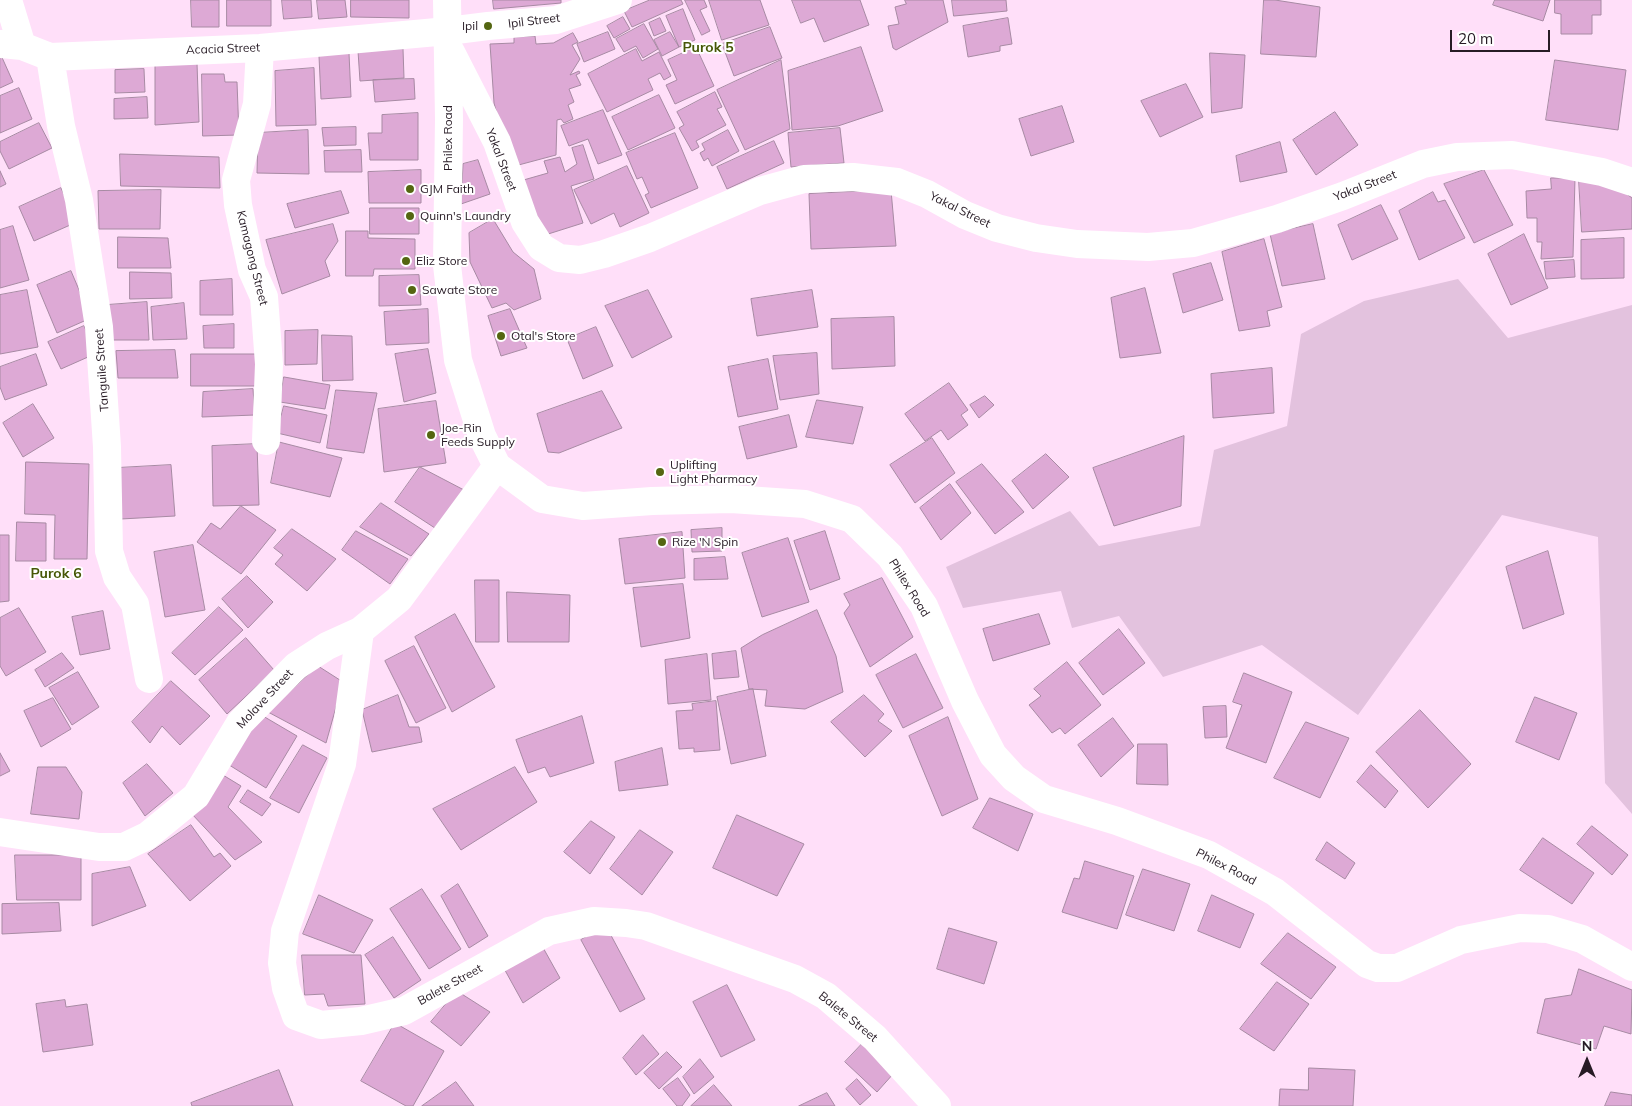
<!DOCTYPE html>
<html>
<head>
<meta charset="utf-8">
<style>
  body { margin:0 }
  #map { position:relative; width:1632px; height:1106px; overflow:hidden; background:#ffdff9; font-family:Mulish,sans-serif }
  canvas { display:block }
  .north { position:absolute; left:1562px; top:1036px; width:50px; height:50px; -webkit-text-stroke:4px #fff; paint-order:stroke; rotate:0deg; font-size:14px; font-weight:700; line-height:20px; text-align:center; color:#271b25 }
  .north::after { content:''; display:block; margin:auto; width:18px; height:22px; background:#271b25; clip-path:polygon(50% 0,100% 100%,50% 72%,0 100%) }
  .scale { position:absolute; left:1450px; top:30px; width:100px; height:22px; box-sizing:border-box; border:2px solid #271b25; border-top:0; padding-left:6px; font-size:15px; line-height:18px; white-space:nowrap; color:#271b25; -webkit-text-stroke:4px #fff; paint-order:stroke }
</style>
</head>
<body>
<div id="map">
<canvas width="1632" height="1106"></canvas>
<div class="north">N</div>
<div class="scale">20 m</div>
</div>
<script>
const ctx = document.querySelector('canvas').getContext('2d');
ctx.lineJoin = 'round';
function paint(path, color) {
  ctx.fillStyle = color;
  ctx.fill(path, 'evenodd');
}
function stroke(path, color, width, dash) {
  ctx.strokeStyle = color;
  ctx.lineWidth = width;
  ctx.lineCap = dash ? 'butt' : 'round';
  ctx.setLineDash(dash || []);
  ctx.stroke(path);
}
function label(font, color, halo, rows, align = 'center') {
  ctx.font = font + ' Mulish,sans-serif';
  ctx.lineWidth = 4;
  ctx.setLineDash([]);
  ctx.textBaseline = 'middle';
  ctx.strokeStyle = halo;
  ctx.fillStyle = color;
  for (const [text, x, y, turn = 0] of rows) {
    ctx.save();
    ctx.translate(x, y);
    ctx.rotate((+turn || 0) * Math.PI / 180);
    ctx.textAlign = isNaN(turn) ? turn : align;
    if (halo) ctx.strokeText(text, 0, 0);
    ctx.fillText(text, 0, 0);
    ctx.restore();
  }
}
const green = new Path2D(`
  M1458,279L1508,338L1632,305V814L1605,783L1598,537L1502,515L1358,715L1262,645L1163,677L1119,616L1072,628L1061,591L963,608L946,567L1070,511L1099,546L1200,526L1214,450L1287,426L1301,334L1364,301Z`);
const building = new Path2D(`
  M191,0H219V27H192Z
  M227,0H271V26H227Z
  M282,0H311L312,17L284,19Z
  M317,0H345L347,17L319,19Z
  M351,0H409V18L351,17Z
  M493,0H561V3L494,9Z
  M650,0H681L683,4L632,27L624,11Z
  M685,0H704L707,7L700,10L710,31L702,35Z
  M709,0H760L769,25L722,40Z
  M792,0H860L869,25L824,42L814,18L801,23Z
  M905,0H943L948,22L896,50L893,48L888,26L899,24L895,7L906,4Z
  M952,0H1006L1007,11L954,16Z
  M1264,0H1275L1320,7L1316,57L1261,54Z
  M1495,0H1550L1543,21L1493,5Z
  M1555,0H1601V15H1592V34H1561V14L1555,13Z
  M683,9L695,40L679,47L666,16Z
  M623,17L630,29L614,38L607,26Z
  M660,18L666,31L654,36L649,23Z
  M1008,18L1012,44L1000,46V51L968,57L963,26Z
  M644,24L658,49L643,58L636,46L624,52L616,39Z
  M770,27L782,58L734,76L722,44Z
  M608,32L615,49L584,62L577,44Z
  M670,32L679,47L662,56L654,40Z
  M573,33L578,42L572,45L580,59L570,75L579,71L580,73L576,75L581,85L569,89L574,102L568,105L573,119L564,123L561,119L557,120L556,155L511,167L494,103L490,44L514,43V37L535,36L536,44L553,43Z
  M696,47L714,86L675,104L666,85L677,80L668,60Z
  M861,47L883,111L838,126L792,130L788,71Z
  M403,49L404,78L360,81L358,51Z
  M636,49L642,61L659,52L671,76L664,80L660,73L648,79L653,90L607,112L588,74Z
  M0,53L13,82L0,88Z
  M349,53L351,97L321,99L319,56Z
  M1210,53L1245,55L1242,108L1212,113Z
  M781,60L790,129L745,150L717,90Z
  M1555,60L1626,70L1618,130L1546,120Z
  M197,63L199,122L155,125V64Z
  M314,68L316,125L276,126L275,71Z
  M144,69L145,92L115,93V70Z
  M202,74H224L225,82H237L239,135L203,136Z
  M414,79L415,99L375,102L373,80Z
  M1186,84L1203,117L1160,137L1141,101Z
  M19,88L32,119L0,133V96Z
  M715,92L722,107L717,109L726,125L696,141L699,147L692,151L679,128L684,125L677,112Z
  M659,95L675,128L628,150L612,117Z
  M147,97L148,118L114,119V99Z
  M1062,106L1074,142L1031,156L1019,119Z
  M603,110L622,155L598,164L588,139L569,146L561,126Z
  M1335,112L1358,145L1316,175L1293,140Z
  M418,113V160H370L368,133H382V115Z
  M39,123L52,148L9,169L0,151V142Z
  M356,127V145L324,146L322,128Z
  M840,128L844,163L791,167L788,133Z
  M308,130L309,174L257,173L258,133Z
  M728,130L739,151L712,166L708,158L704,161L700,153L705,150L702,144Z
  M675,133L698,188L651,208L645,195L649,193L642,177L637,179L626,153Z
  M774,141L784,163L727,189L717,167Z
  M1280,142L1287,172L1240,182L1236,156Z
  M583,145L594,179L571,186L583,223L545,235L520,181L548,173L544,161L560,157L565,172L577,164L572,148Z
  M361,150L362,172H325L324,151Z
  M120,154L219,157L220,188L121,186Z
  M478,160L490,194L461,204L463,164Z
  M627,166L649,213L620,227L614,213L591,224L574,190Z
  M421,170V203H369L368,172Z
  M1484,170L1513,225L1474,243L1444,184Z
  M0,171L6,184L0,187Z
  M1551,178H1575L1573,257L1541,259L1542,242H1537V218H1527L1526,191L1551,189Z
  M1579,180L1612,183L1632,198V229L1582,232Z
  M61,188L77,222L34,241L19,207Z
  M161,190L160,229H99L98,191Z
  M891,190L896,246L811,249L809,194Z
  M341,191L349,213L295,228L287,204Z
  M1433,192L1438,202L1445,200L1465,238L1419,260L1399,211Z
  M1381,205L1398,239L1352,260L1338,225Z
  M370,208H419V234H370Z
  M493,219L513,252L534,269L541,299L514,310L506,303L492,308L470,262L469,233Z
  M333,224L338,241L325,261L330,276L282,294L266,240Z
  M1313,224L1325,279L1282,286L1270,234Z
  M13,226L29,280L0,288V230Z
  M346,231H368V238L415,239V269H374L373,276H346Z
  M1524,234L1548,288L1511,305L1488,254Z
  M118,237L168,238L171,268H118Z
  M1624,238V278L1581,279V240Z
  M1264,239L1282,307L1267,311L1270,326L1239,331L1222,252Z
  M1574,260L1575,277L1546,279L1544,262Z
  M1211,263L1223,300L1183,313L1173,274Z
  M71,271L91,318L57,333L37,285Z
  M130,272L171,273L172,298L130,299Z
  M419,275L421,305L379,306V276Z
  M232,279L233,315H200V281Z
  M1145,288L1161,353L1120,358L1111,298Z
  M27,290L38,347L0,354V295Z
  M648,290L672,337L632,358L605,306Z
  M812,290L818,327L757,336L751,299Z
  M147,302L149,340H107V305Z
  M184,303L187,339L153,340L151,307Z
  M428,309L429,343L386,345L384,312Z
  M510,309L527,348L501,356L488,316Z
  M894,317L895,366L832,369L831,319Z
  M234,324V348H204L203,326Z
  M84,326L97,353L61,369L48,342Z
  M596,327L613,366L583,379L567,339Z
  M318,330L317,364L285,365V331Z
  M322,335L352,336L353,380L323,381Z
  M428,349L436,393L404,402L395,354Z
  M175,350L178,378H118L116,351Z
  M817,353L819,394L780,400L773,356Z
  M36,354L47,385L5,400L0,387V367Z
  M191,354H256L259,386H191Z
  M768,359L778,409L738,417L728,367Z
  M1272,368L1274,413L1213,418L1211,374Z
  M284,377L330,385L325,409L280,402Z
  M949,383L968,410L961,415L968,425L948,440L941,430L925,441L905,414Z
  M253,389L255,415L202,417L203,392Z
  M336,390L377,393L364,453L327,448Z
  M602,391L622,428L559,453L548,452L537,414Z
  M985,396L994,405L979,418L970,405Z
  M817,400L863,407L853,444L806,437Z
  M436,401L446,463L384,472L378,409Z
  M33,404L54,438L23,457L3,423Z
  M284,406L327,415L320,443L277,433Z
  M789,415L797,447L747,459L739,427Z
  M1184,436L1181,506L1114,526L1093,468Z
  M932,438L955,473L915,503L890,465Z
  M279,442L342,458L330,497L271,483Z
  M257,444L259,505L213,506L212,446Z
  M1046,454L1069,477L1033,509L1012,481Z
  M26,462L89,464L87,559H54L55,515L25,514Z
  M982,464L1024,512L995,534L956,482Z
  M171,465L175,516L121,519L117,468Z
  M420,467L464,490L438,530L395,502Z
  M950,484L971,513L941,540L920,508Z
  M381,503L429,534L411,556L360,527Z
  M241,506L276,530L241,574L197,542L211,523L220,529Z
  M17,522L46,523V561H16Z
  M722,528V551L692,552L691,530Z
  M292,529L336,559L307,591L275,564L283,555L274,548Z
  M356,531L408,559L390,584L342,550Z
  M825,531L840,579L810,590L794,541Z
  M682,532L685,578L625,584L619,539Z
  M0,535H9V601L0,602Z
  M788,538L809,602L762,617L742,553Z
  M193,545L205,610L165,617L154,552Z
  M1548,551L1564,614L1523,629L1506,567Z
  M725,557L728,579L694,580V559Z
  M247,576L273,602L248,628L222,599Z
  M882,578L913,637L870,667L844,613L850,605L844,594Z
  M475,580H499V642H476Z
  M683,584L690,638L641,647L633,588Z
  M507,592L570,595L569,642H508Z
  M219,607L243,630L195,675L172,653Z
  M19,608L46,652L6,676L0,666V618Z
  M817,610L836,656L843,692L805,709L765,706L767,690L749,689L741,648L762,635Z
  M103,611L110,649L80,655L72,617Z
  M455,614L495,687L452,712L415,637Z
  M1039,614L1050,644L993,661L983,629Z
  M1119,629L1145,663L1103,695L1079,663Z
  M246,638L274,670L227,714L199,680Z
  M414,646L446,708L416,723L385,661Z
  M736,651L739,677L714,679L712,654Z
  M62,653L74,668L45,687L35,670Z
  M707,654L711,700L668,704L665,660Z
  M916,654L943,708L903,728L876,675Z
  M1067,662L1101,705L1065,734L1060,728L1052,733L1029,705L1041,696L1034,689Z
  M318,666L343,682L326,743L268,712Z
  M78,672L99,707L72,725L49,688Z
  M1244,673L1292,692L1266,763L1226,748L1242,705L1233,702Z
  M171,681L210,716L180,745L162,726L150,743L132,722Z
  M753,689L766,756L731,764L717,697Z
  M398,695L409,727H419L422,742L372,752L362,710Z
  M864,695L884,714L878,721L892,731L865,757L831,722Z
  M1535,697L1577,713L1559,760L1516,742Z
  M53,698L71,729L41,747L24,711Z
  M716,701L720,750L694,752V748L679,749L676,711L693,710L692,704Z
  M1226,706L1227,737L1205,738L1203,707Z
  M1420,710L1471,764L1428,808L1376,752Z
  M263,716L297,736L266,788L226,763Z
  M582,716L594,763L550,777L545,767L528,773L516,740Z
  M948,717L978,799L942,816L909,736Z
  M1113,718L1134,746L1101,777L1078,745Z
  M1306,722L1349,738L1320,798L1274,778Z
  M1138,744H1167L1168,785L1137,784Z
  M303,745L327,758L299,813L270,798Z
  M662,748L668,785L619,791L615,762Z
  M0,753L10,771L0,776Z
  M147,764L173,793L145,816L123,783Z
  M1371,765L1398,791L1385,808L1357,782Z
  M38,767H66L82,792L79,819L31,814Z
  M515,767L537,802L461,850L433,809Z
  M218,772L241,786L228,807L262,842L235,860L191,813Z
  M248,790L271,804L262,816L240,802Z
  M990,798L1033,814L1018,851L973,828Z
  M737,815L804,844L777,896L713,868Z
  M591,821L615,837L590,874L564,852Z
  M191,825L214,857L220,853L231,866L190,901L148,854Z
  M1592,826L1628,855L1612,875L1577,844Z
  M640,830L673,852L642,895L610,869Z
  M1543,838L1594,873L1572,904L1520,870Z
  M1327,842L1355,863L1345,879L1316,860Z
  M15,855H81V900H17Z
  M1085,861L1134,876L1117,929L1062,912L1074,878L1079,879Z
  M130,867L146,906L92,926V874Z
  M1143,869L1190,884L1174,931L1126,915Z
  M458,884L488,936L469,948L441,896Z
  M422,889L461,949L429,969L390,909Z
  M319,895L373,920L354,953L303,934Z
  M1212,895L1254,914L1240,948L1198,931Z
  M59,903L61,931L2,934V904Z
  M606,926L645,999L620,1012L581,940Z
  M949,928L997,942L984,984L937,969Z
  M1288,933L1336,967L1311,999L1261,964Z
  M393,937L421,980L394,998L365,955Z
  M541,944L560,978L523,1003L501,963Z
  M302,955H361L365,1004L328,1006L324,994L305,995Z
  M1579,969L1632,990L1631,1034L1604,1026L1596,1049L1537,1033L1545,999L1571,995Z
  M1277,982L1309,1004L1274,1051L1240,1029Z
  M727,985L755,1040L721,1057L693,1002Z
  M457,991L490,1012L461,1046L431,1022Z
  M65,1000L66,1007L87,1004L93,1045L43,1052L36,1004Z
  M395,1023L444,1051L413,1106H406L361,1081Z
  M643,1035L659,1054L636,1075L623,1058Z
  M862,1044L894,1073L877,1092L845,1062Z
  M667,1052L682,1067L659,1089L644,1073Z
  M700,1059L714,1077L694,1094L683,1077Z
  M1309,1068L1355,1070L1353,1106H1279L1280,1089L1308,1090Z
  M279,1070L293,1106H192L191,1103Z
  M678,1078L690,1095L682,1106H677L663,1089Z
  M857,1079L871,1095L860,1105L846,1089Z
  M456,1082L474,1106H422Z
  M714,1085L732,1106H691Z
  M1611,1092L1632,1095V1106H1605Z
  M827,1093L835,1106H799Z`);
const minor = new Path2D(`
  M8,0L22,46
  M447,0L449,119L447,265L458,360L482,436L497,466L542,499L583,506L652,501L731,499L805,504L852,519L890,556L924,606L965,701L993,755L1014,778L1044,799L1117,821L1209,855L1275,892L1367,964L1378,968H1397L1461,940L1520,928L1548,929L1582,939L1632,967
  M0,44L22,46L50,57L260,48L448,31L488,26L556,20L618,0
  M260,48L257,104L236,180L238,205L252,270L264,297L269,364L266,441
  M451,52L497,142L525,222L541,247L559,258L580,260L604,254L650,238L760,191L804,179L853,177L897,182L927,194L965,215L997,228L1036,238L1077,244L1148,247L1193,243L1277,219L1343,196L1423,164L1457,157L1512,155L1602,172L1632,182
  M50,57L61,126L79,200L99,327L107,447L109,551L117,577L135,604L149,679
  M360,631L342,764L285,931L282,963L286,988L296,1016L321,1025L361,1021L404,1011L549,931L594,921L626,923L646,926L795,979L826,996L875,1038L937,1106
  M0,832L99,847H124L147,836L196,796L240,723L296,666L327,646L360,631L399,599L497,466`);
const markers = [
  [488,26,5,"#546611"],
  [410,189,5,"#546611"],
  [410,216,5,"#546611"],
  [406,261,5,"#546611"],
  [412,290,5,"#546611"],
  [501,336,5,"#546611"],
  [431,435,5,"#546611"],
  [660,472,5,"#546611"],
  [662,542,5,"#546611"]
];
const streetNames = [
  ["Ipil Street",534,21,-7],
  ["Acacia Street",223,49,-2],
  ["Philex Road",448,138,-90],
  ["Yakal Street",501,160,69],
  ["Yakal Street",1365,186,-21],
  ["Yakal Street",960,210,26],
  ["Kamagong Street",252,258,76],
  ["Tanguile Street",102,370,-94],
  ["Philex Road",909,588,58],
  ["Molave Street",265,699,-47],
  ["Philex Road",1226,867,27],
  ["Balete Street",450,985,-29],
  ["Balete Street",848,1017,39]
];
const poiNames = [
  ["Ipil",478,26,"right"],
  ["GJM Faith",420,189],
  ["Quinn's Laundry",420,216],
  ["Eliz Store",416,261],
  ["Sawate Store",422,290],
  ["Otal's Store",511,336],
  ["Joe-Rin",441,428],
  ["Feeds Supply",441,442],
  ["Uplifting",670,465],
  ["Light Pharmacy",670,479],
  ["Rize 'N Spin",672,542]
];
const neighbourhoodNames = [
  ["Purok 5",708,48],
  ["Purok 6",56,574]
];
paint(green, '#e3c2de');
paint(building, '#dda9d5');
stroke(building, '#a78aa3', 1);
stroke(minor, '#fff', 28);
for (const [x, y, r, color] of markers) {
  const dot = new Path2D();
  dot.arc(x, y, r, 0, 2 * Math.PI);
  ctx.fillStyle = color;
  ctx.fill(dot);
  stroke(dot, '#fff', 2);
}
label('12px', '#271b25', '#fff', streetNames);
label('12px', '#271b25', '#fff', poiNames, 'left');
label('bold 14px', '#465706', '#fff', neighbourhoodNames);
</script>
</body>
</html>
